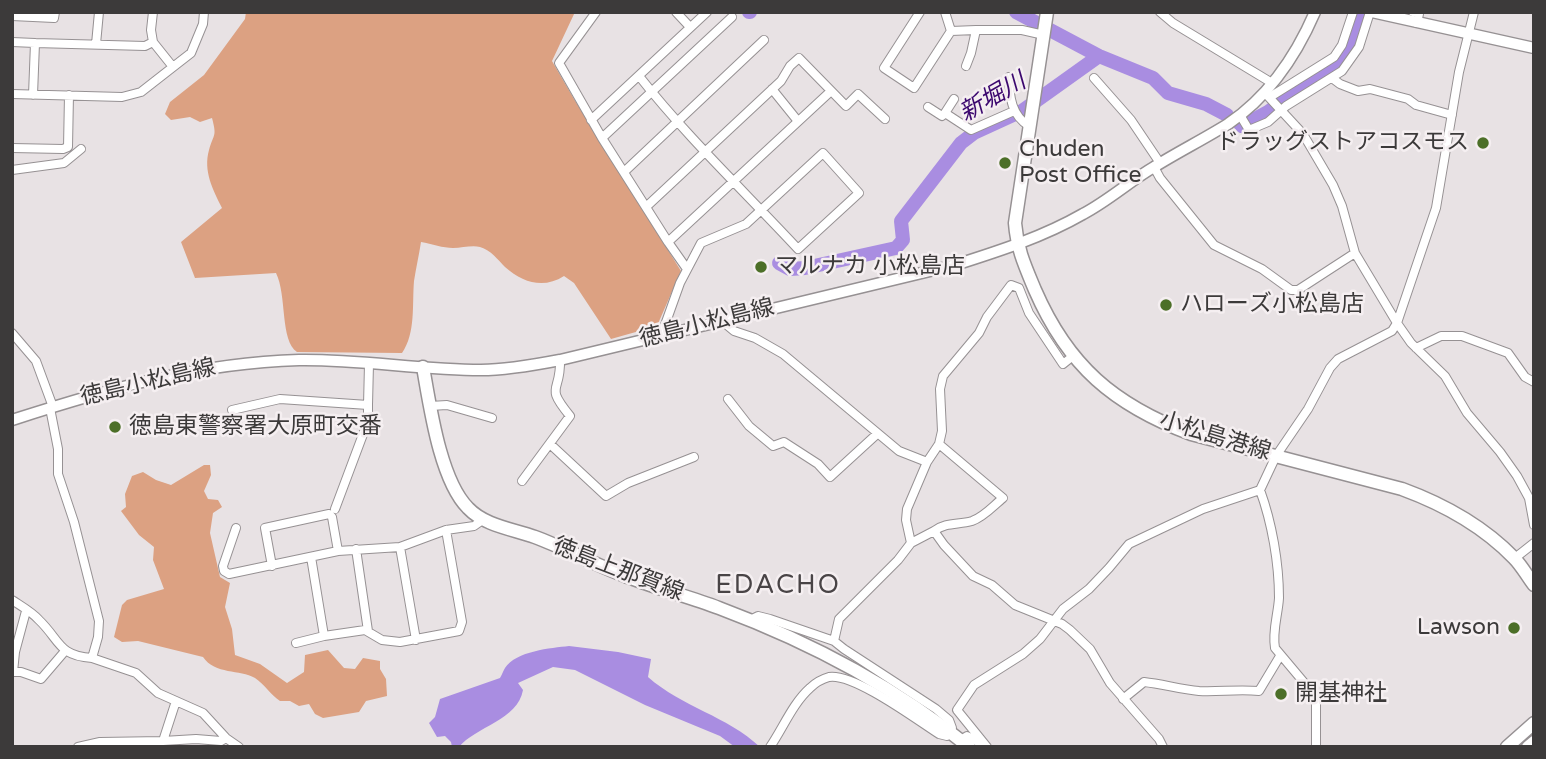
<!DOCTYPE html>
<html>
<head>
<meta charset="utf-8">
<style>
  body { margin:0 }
  #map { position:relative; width:1546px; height:759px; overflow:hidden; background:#e8e2e4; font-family:"Varela Round",sans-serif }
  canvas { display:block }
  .frame { position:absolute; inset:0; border:14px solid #3c3a3a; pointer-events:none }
</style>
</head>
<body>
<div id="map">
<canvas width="1546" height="759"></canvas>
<div class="frame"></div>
</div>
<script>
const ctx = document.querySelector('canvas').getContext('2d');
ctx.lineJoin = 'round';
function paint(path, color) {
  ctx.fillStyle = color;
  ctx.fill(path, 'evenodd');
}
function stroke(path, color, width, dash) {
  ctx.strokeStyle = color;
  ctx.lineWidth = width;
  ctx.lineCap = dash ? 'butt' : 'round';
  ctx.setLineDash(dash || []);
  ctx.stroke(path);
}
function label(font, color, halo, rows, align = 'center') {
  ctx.font = font + ' "Varela Round","Noto Sans JP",sans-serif';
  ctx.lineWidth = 5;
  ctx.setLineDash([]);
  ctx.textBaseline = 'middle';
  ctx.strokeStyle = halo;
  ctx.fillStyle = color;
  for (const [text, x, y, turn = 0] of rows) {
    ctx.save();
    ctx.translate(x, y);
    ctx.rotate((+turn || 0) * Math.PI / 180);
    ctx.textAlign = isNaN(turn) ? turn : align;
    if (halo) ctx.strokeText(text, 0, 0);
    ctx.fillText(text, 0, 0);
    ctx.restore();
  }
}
const green = new Path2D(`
  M246,12H575L552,61L574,99L681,271L657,326L611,339L574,283L564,276C544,289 523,283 505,267C498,260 491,250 480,247C472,245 462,248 453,248C443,248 432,244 421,242C419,255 416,268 414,281C412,304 416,333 402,353L297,352C280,341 287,295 276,273L195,278L181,242L222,208C213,190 203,171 209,150C214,133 217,137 212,118L200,122L190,117L171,120L165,114L170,102L204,75L245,19Z
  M204,465H210L211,475L204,491L208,499L218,500L222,507L213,513L210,533L220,577L230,583L225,607L232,629L235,655L260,664L287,683L304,672L305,655L328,650L344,668L355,669L363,658L380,661V669L386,679L387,696L366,701L359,712L323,718L315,714L309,704L299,706L290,701H280C271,695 264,684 255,678C240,669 215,675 203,657L138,641L122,642L114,637L122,605L127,600L164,589L153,560L154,547L139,535L121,511L126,507L125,494L132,476L143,472L156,480L171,485Z`);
const water = new Path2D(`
  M569,646L618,652L651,659L648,677C682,707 727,716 760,747H735L720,736L645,705L575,670L553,667L518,683L523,690C518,720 475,727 459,747H452L451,742L445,736L437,737L429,723L435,717L440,699L500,678C502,675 503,671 505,668C516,651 551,648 569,646Z`);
const river = new Path2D(`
  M749,12H750
  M1016,12L1099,56L1153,78L1168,93L1206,104L1227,115
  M1240,124L1242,126L1268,112L1343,58L1352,43L1362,12
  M779,263L790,269L805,268L896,248L903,240L901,221L961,143L974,133L1022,111L1099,56`);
const minor = new Path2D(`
  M596,12L559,63L602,138
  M676,12L690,27
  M920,12L884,68L914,88L951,31L976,30
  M945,12L951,31
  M1160,12L1173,23L1272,83
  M1413,12L1419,14L1417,23
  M12,16L54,18L55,12
  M12,42L35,43L33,95
  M35,43L145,46L153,42L151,30L153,12
  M96,44L99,12
  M966,66L971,53L976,30H1022L1044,35
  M173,67L191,53L203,24L204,12
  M639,76C687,137 745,192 798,249L859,193L823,153L746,224L701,243L680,283L661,336
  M1009,77C1009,97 1012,116 1029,126
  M1094,78L1131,120L1160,163
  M1332,78L1340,84L1358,91L1370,89L1408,99L1416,105L1452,115
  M772,89L797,120
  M1265,93L1303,134L1333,185L1342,206L1355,253L1397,323L1411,343L1445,376L1467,413L1500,452L1517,476L1529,498L1534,525
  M12,94L122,97L141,92L173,67L153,42
  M1270,97L1334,57L1342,45L1353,12
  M928,107L942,116L945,113L971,130L1014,111
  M945,113L954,99
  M1240,115L1249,130L1268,122L1286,106L1342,71L1359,47L1370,12
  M591,120L707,12
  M12,148L63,149L68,147L69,95
  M1154,167L1160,178L1214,245L1262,269L1291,290H1298L1355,253
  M12,170L64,163L81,149
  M624,172L764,40
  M646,207L781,81L790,66L799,58L846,106L858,94L885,119
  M668,242L602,138L732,17
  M687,269L668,242L831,91
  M724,320L728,326L734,331L755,338L783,354L899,451L927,462
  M12,333L36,361L53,407
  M1416,348L1441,336H1462L1508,353L1525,377L1534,382
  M728,399L749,426L773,446L784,442L818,464L830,477L877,434
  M430,406L447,405L492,418
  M50,408L58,449V474L74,522L99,621L98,637L92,658L136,673L158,693L203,713L226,738L239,747
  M232,410L280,399L368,405L369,364
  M550,444L606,496L628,483L694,457
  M522,481L570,416C544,384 561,394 560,360
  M1260,490C1272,523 1279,563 1279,598C1278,615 1272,631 1275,648L1312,692L1316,699V747
  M335,509L368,421V405
  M236,528L223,566L224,571L229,574L338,551
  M934,531C946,522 958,525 972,521C984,517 993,506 1003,498L939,444
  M911,543L934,531L944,545L973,576L992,585L1015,605L1062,624L1070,630L1090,649L1110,683L1159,739L1163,747
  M400,547L416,640
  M356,549L368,631
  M1515,558L1534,543
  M272,566L265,528L329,514L332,517L338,551L400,547L446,530
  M12,600C21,606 32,612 39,620C60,640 58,656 92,658
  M750,620L758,616L770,619L834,641L844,649L936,709L949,720L952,728L947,736L939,734C917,720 854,673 829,677C822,679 815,683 810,688C793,703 783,728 770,747
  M324,636L365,630L382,640L400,642L459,631L462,622L446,530L474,526L484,519
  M834,641L839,619L898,560L911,543L906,520L907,509L927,462L939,444L942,431L940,389L943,376L979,333L987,317L1011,285L1019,288L1029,313L1063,364L1073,356
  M296,643L324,636L311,557
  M12,672H21L41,679L65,651
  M13,672L15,652L26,611
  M1123,699L1144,682C1162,684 1180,689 1199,691C1219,692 1238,689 1259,691L1280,656
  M176,701L163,741L196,739L221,741L226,738
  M961,740L967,736L982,744
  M78,747L100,742L163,741
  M987,747L957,710L974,685L1023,654L1040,639L1063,609L1089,589L1109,568L1129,544L1203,509L1260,490L1276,456L1308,409L1330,368L1338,359L1392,331L1397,323L1436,208L1459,72L1474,12`);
const secondary = new Path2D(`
  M1372,12L1534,48
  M12,420C108,389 197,363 299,360C359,359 420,370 481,370C507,370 534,365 560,360L955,265C999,251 1043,237 1083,214C1108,201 1130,181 1154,167C1178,152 1204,139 1228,124C1268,97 1296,56 1315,12`);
const primary = new Path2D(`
  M1047,12L1015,223C1017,249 1025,266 1035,290C1068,366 1114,405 1191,434L1402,489C1443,504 1483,526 1514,558C1522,566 1527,576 1534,585
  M423,367C430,406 440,480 468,508C485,526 513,529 535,537C565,548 593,564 623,575C655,588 687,596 719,608C810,642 893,685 969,747`);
const trunk = new Path2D(`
  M1507,747L1534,723
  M1528,747L1534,742`);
const markers = [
  [1483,143,7,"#4c6f28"],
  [1005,163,7,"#4c6f28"],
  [761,267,7,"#4c6f28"],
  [1166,305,7,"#4c6f28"],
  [115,427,7,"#4c6f28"],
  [1514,628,7,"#4c6f28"],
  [1281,694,7,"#4c6f28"]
];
const poiNames = [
  ["ドラッグストアコスモス",1469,143,"right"],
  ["Chuden",1019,150],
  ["Post Office",1019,176],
  ["マルナカ 小松島店",775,267],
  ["ハローズ小松島店",1180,305],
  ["徳島東警察署大原町交番",129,427],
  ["Lawson",1500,628,"right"],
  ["開基神社",1295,694]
];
const streetNames = [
  ["徳島小松島線",707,324,-14],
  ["徳島小松島線",148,383,-13],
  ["小松島港線",1215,437,17],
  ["徳島上那賀線",618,570,21]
];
const waterNames = [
  ["新堀川",993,98,-30]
];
const quarterNames = [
  ["EDACHO",778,586]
];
paint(green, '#dca182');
paint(water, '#a98de1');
stroke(river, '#a98de1', 14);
stroke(minor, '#969193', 10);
stroke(secondary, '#969193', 13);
stroke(primary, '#969193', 15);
stroke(trunk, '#969193', 15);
stroke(minor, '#fff', 8);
stroke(secondary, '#fff', 10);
stroke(primary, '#fff', 12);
stroke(trunk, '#fff', 12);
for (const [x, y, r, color] of markers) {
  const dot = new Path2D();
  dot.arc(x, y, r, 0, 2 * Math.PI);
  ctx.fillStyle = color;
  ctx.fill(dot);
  stroke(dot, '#f5eff1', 2.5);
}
label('23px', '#3c3a3a', '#f5eff1', poiNames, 'left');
label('23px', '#3c3a3a', '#f5eff1', streetNames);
label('italic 24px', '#3c086f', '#f5eff1', waterNames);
ctx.letterSpacing = '2px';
label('26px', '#494446', '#f5eff1', quarterNames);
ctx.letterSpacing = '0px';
</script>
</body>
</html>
